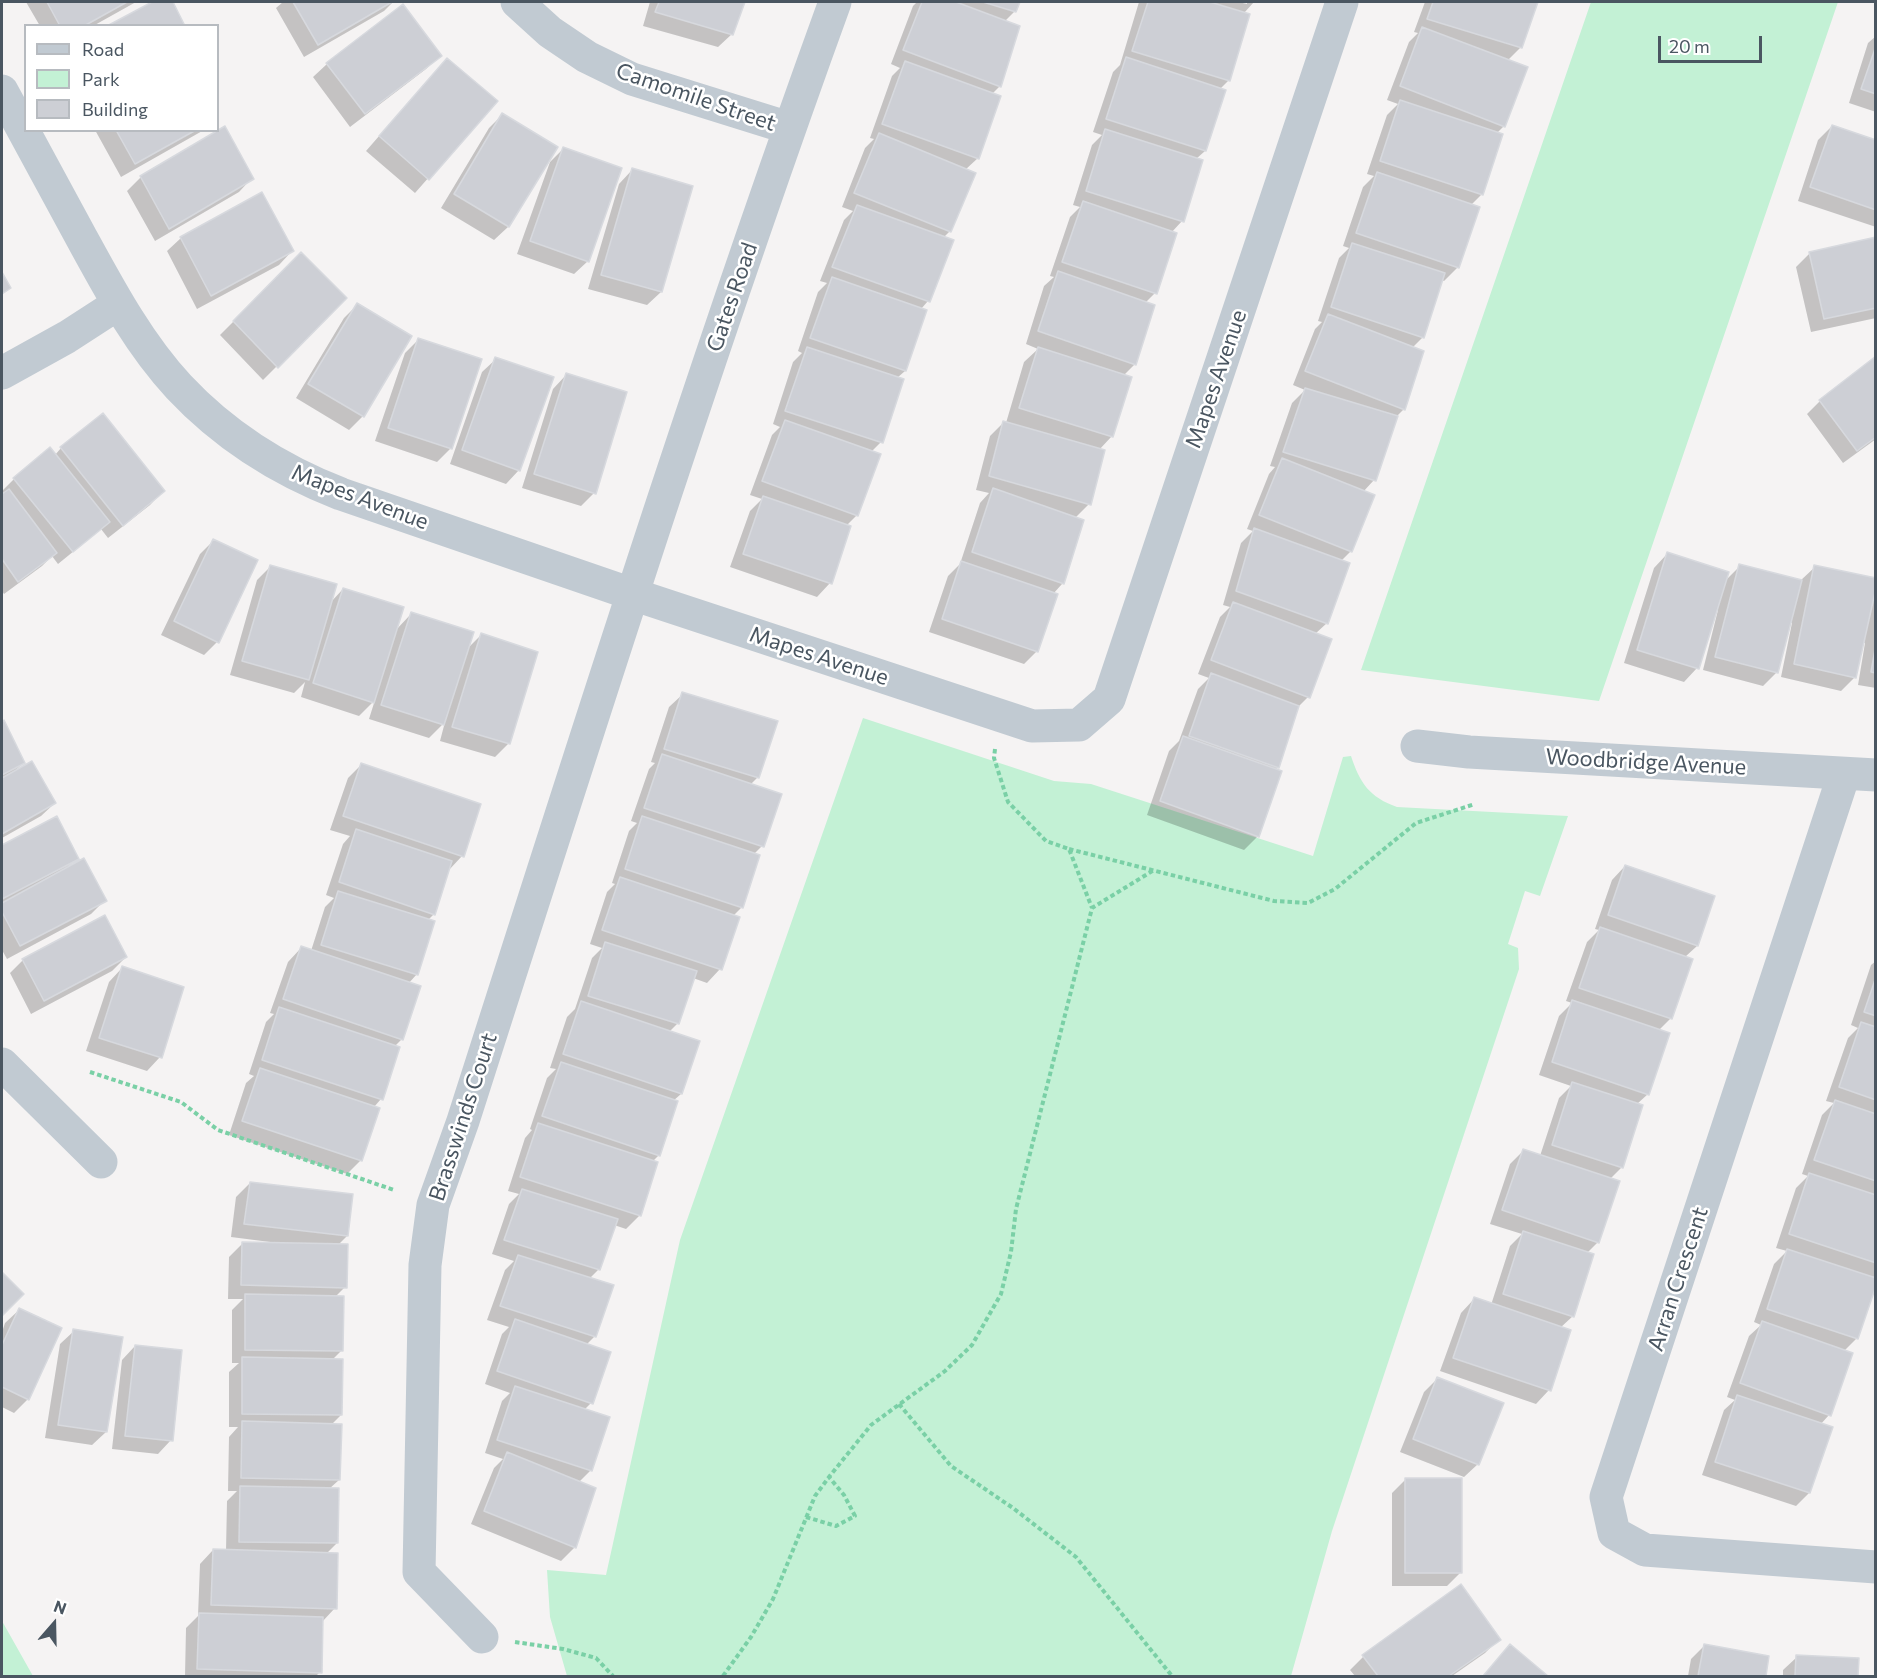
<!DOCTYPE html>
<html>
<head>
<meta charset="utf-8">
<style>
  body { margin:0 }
  #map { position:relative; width:1877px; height:1678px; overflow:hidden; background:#f5f3f3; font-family:Commissioner,sans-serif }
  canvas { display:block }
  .frame { position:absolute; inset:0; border:3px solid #4a5661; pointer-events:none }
  .legend { position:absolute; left:24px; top:24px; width:195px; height:108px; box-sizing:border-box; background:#fff; border:2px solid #b7bbc0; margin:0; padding:8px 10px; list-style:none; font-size:18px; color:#4a5661 }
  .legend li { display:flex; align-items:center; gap:12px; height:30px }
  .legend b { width:30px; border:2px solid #b7bbc0 }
  .north { position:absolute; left:24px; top:1594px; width:60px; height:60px; -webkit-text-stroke:4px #fff; paint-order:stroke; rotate:20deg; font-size:16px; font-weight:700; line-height:24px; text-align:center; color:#4a5661 }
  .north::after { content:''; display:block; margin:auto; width:21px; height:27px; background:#4a5661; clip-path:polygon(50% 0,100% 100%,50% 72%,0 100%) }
  .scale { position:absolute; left:1658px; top:36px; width:104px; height:27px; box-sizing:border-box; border:3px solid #4a5661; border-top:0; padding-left:8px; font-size:18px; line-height:21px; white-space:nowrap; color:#4a5661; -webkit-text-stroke:4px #fff; paint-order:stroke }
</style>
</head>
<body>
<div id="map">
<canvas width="1877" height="1678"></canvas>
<div class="frame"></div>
<ul class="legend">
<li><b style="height:8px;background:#c1cad2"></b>Road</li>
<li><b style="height:16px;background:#c3f1d5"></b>Park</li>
<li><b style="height:16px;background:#cdcfd5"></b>Building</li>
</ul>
<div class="north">N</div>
<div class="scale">20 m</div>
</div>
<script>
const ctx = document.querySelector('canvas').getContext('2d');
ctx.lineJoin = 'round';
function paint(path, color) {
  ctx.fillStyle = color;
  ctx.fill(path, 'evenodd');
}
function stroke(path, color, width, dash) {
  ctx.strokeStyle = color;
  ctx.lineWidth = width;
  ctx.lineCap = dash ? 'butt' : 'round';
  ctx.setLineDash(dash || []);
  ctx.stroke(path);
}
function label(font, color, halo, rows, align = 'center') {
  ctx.font = font + ' Commissioner,sans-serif';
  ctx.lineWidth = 5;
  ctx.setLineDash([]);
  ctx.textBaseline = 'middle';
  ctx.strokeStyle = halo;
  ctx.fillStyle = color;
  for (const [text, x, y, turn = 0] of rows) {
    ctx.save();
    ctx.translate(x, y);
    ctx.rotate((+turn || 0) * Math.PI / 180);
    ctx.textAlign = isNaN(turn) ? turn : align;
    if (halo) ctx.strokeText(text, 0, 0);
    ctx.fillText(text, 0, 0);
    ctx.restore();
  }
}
const green = new Path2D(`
  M1591,2H1838L1599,701L1361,670Z
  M863,718L1054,781L1091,784L1313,856L1343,757L1351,756C1360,783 1369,797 1397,807L1568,816L1540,896L1525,891L1508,944L1518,948L1519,969L1332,1531L1291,1676H567L550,1617L547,1570L606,1575L680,1240Z
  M2,1621L33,1676H2Z`);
const shadow = new Path2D(`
  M26,2H136L93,26H40Z
  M283,2H393L384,11L304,57L276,8Z
  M650,2H743L732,34L718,47L643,26Z
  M917,2H1018L1015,11L1004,22L1000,86L992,94L978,158L965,170L950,231L943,238L952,241L928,301L921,309L925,311L905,371L897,378L881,442L871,452L857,515L846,526L830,583L817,597L730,567L750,511L762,499L750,495L772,435L780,427L773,424L793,362L802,353L798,351L818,292L827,283L820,281L844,220L853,211L842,207L865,148L874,139L870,138L892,76L900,68L891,64L913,6Z
  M1139,2H1238L1247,4V2H1254L1244,13L1229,80L1220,89L1205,151L1196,159L1182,221L1171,233L1155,293L1145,303L1135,364L1123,376L1112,436L1099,450L1089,504L1075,518L1082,521L1062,584L1053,594L1037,651L1024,664L929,632L948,576L960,564L980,503L989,493L976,490L990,436L1004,422L1006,423L1024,362L1038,349L1026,344L1044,286L1054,277L1050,276L1070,217L1080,207L1073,205L1092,145L1102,135L1093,132L1113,72L1120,65Z
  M1425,2H1536L1521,47L1507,61L1504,126L1496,134L1482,194L1471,205L1458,267L1444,281L1441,280L1423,337L1412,348L1422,352L1404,409L1396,417L1374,480L1363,492L1351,551L1341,561L1327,623L1315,634L1308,697L1297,708L1278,767L1275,770L1258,836L1244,850L1147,815L1169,751L1179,741L1198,689L1209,678L1198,674L1220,617L1230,607L1223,605L1241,543L1253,531L1247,529L1269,474L1275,467L1270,466L1292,403L1305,390L1293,385L1315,329L1322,322L1318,321L1339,258L1349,248L1343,246L1363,187L1374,176L1367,174L1387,115L1398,104L1387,100L1409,42L1418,33L1414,32Z
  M1876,36V112L1849,103L1868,43Z
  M440,55L426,69L350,127L313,77L327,64Z
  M434,73L496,101L415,193L366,151Z
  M502,115L555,147L508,227L494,240L441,208L489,128Z
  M1832,126L1876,141V227L1798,201L1818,140Z
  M95,130H204L121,177Z
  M563,149L588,261L574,274L517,254L550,162Z
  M632,170L661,292L647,305L588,289L619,184Z
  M141,177L252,178L239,192L155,241L127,191Z
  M181,238L292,251L279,265L197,309L167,251Z
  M1876,239V318L1811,332L1796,267L1810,253Z
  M301,254L345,298L263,380L220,335Z
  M357,305L363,416L349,430L296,398L344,318Z
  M418,340L451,448L437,462L375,441L405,353Z
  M1876,358V439L1843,463L1807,414L1820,401Z
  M496,359L519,470L506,484L450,464L482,372Z
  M566,375L594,493L581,506L522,488L553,389Z
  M61,448L163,491L150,505L108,538L101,529L58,564L52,556L42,566L4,594L2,591V491L14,479L55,455Z
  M214,540L217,642L204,655L161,635L200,554Z
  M1667,554L1725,581L1740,566L1800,581L1815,567L1876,590V688L1858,685L1865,643L1862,642L1855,677L1841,691L1781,677L1792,623L1790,622L1777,672L1763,686L1703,670L1718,610L1716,609L1697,668L1684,682L1624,663L1654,568Z
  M270,567L330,603L343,589L395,631L411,614L467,649L481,635L509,743L495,757L440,741L445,722L429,738L369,719L375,700L359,716L301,697L305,682L294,693L230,675L257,580Z
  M683,694L758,777L750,785L762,846L754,854L742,907L733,916L720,969L707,983L693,978L678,1023L669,1032L681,1094L673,1101L659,1155L652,1162L640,1215L626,1229L614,1225L598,1270L589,1279L595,1336L586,1345L591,1403L584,1410L591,1470L578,1483L575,1547L561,1561L471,1524L494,1468L503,1459L485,1453L502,1401L510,1393L485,1384L502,1334L509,1327L487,1320L505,1270L514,1261L492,1254L509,1204L519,1194L508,1191L525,1138L532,1130L530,1129L547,1078L556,1069L550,1068L567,1017L575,1009L592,958L602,948L590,944L607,892L615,884L612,883L629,831L637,823L631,821L649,769L655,763L651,762L669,707Z
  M3,722L23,763L16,770L55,803L41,816L2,838Z
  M361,765L462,856L449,870L434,914L428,920L417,974L408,984L402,1039L394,1047L381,1099L374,1107L361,1160L347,1174L229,1135L246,1083L254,1076L249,1074L266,1022L274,1014L270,1013L288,962L301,948L311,951L325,907L334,898L326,895L343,844L350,836L330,830L348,778Z
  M57,818L77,858L68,867L105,900L91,914L7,959L2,950V847Z
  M1625,866L1713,897L1697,946L1685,957L1671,1018L1658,1031L1648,1094L1637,1104L1622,1167L1610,1179L1598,1242L1587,1253L1573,1316L1560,1328L1549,1390L1536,1404L1440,1371L1461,1313L1474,1299L1491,1305L1510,1246L1522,1234L1490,1224L1510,1164L1523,1151L1540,1156L1559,1098L1571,1086L1539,1075L1559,1016L1572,1003L1566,1001L1587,942L1599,930L1595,929L1612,880Z
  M126,957L112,971L31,1014L10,973L23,960Z
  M1876,961V1275L1872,1278L1876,1282L1856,1339L1843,1352L1829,1415L1820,1425L1809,1493L1796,1506L1702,1475L1724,1410L1735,1400L1727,1397L1749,1336L1761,1325L1754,1322L1774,1264L1787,1251L1776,1248L1796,1188L1808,1176L1802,1174L1822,1115L1834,1103L1826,1101L1848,1038L1858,1028L1851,1025L1871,965Z
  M122,968L160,1057L147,1071L86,1051L109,982Z
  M250,1183L347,1236L337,1246L345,1287L335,1297L342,1350L332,1360L341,1415L331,1425L339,1480L329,1489L337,1543L326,1554L335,1608L322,1622L320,1672L316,1676H185L186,1628L198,1616L200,1564L213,1550L226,1551L227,1501L237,1491H228L229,1437L238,1427H229V1372L239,1363H232V1310L243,1299H228L229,1257L242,1244H269L270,1242L231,1237L236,1197Z
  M2,1274L22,1294L2,1314Z
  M19,1310L28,1399L14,1413L2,1407V1332L5,1323Z
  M74,1331L106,1432L92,1445L45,1438L60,1344Z
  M135,1346L171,1440L158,1454L112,1449L122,1360Z
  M1437,1379L1478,1464L1464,1477L1400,1452L1424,1392Z
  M1405,1480L1460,1573L1447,1586H1392V1493Z
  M1499,1639L1485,1653L1452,1676H1355L1350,1670L1363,1657Z
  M1510,1646L1546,1676H1483Z
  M1704,1646L1768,1657L1764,1676H1688L1691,1659Z
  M1797,1657L1858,1660L1857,1676H1783V1670Z`);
const building = new Path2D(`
  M47,2H127L84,26H60Z
  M152,2H173L185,26H107Z
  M293,2H392L318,45Z
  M659,2H745L733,35L655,12Z
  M922,2H956L1020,26L1001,87L903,50Z
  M983,2H1020L1016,12Z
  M1148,2H1210L1250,14L1230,81L1132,51Z
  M1433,2H1538L1522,48L1427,19Z
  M403,4L442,56L365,114L326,63Z
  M1422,27L1528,67L1505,127L1400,86Z
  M1876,46V94L1861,89Z
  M1126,57L1226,90L1206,151L1106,119Z
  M447,58L498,101L429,180L379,136Z
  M905,61L1001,96L979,159L882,124Z
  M1400,100L1503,134L1483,195L1380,161Z
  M502,113L558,147L509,227L454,194Z
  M1832,125L1876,140V210L1810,187Z
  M225,126L254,179L169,229L140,176Z
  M1105,129L1203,160L1184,222L1086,191Z
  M116,130H196L135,164Z
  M879,133L976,173L951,232L854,193Z
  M563,147L622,168L589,262L530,241Z
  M632,168L693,186L662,292L601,275Z
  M1377,172L1480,207L1459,268L1356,233Z
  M262,192L294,251L211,296L180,237Z
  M1083,201L1177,233L1157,294L1062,262Z
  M857,205L954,240L930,302L832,267Z
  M1876,237V308L1824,319L1809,252Z
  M1352,243L1445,273L1424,338L1331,307Z
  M301,252L347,298L278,368L233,321Z
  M1058,271L1155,305L1136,365L1038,331Z
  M2,272L11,288L2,294Z
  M832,277L927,310L906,371L810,338Z
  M357,303L412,336L364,417L308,384Z
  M1328,314L1424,351L1405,410L1305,371Z
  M418,338L482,359L452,449L388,428Z
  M807,347L904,379L883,443L785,411Z
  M1038,347L1132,377L1113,437L1019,408Z
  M1876,356V437L1857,451L1819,400Z
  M495,357L554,377L520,471L462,450Z
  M566,373L627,392L596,494L534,474Z
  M1305,388L1398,416L1376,481L1283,452Z
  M103,413L165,491L123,526L60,447Z
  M785,420L881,454L858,516L762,481Z
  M1003,421L1105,450L1091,505L989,476Z
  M50,447L110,522L73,552L13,478Z
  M1282,458L1375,495L1352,552L1259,515Z
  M993,488L1084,520L1064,584L972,552Z
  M9,489L57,553L18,582L2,559V494Z
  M763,496L851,526L832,584L743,554Z
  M1254,528L1350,563L1328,624L1236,591Z
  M213,539L258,560L219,643L174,621Z
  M1667,552L1729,572L1699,669L1637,650Z
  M961,561L1058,594L1038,652L942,619Z
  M1739,564L1802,580L1778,673L1715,657Z
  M270,565L337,584L309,680L242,661Z
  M1814,565L1876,578V588L1856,678L1794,664Z
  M343,588L404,607L374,703L313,683Z
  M1233,602L1332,639L1310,698L1211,660Z
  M411,612L474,632L444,725L381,705Z
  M481,633L538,652L510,744L452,727Z
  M1876,644V673L1871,672Z
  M1211,673L1299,706L1279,768L1189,736Z
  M682,692L778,721L759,778L664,749Z
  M4,720L25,763L2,775V722Z
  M1183,736L1282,771L1259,837L1160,801Z
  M662,754L782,794L764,847L644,808Z
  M32,761L56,803L2,834V778Z
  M361,763L481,804L464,857L343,816Z
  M57,816L79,859L2,899V845Z
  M642,816L760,855L743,908L625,869Z
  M356,829L452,861L435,915L339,882Z
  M84,858L107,901L20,946L2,912V903Z
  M1625,865L1715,896L1698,946L1608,915Z
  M620,877L740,917L722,970L602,930Z
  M338,891L435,921L418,975L321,945Z
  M105,915L127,957L44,1001L22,959Z
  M1600,927L1693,959L1672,1019L1579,988Z
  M605,942L697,971L679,1024L588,996Z
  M301,946L421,986L403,1040L283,999Z
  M122,966L184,987L162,1058L99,1038Z
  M1876,977V1016L1864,1012Z
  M1572,1000L1670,1033L1649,1095L1552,1062Z
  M581,1001L700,1041L682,1094L563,1054Z
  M279,1007L400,1047L383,1100L262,1060Z
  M1861,1022L1876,1027V1100L1839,1087Z
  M561,1062L678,1101L660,1156L542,1116Z
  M260,1068L380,1108L362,1161L242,1121Z
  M1572,1082L1643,1105L1623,1168L1552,1145Z
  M1835,1100L1876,1114V1181L1814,1160Z
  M538,1123L658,1162L641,1216L520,1177Z
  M1523,1149L1620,1181L1599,1243L1502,1210Z
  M1809,1173L1876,1195V1263L1789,1234Z
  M250,1182L353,1194L348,1236L244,1224Z
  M522,1189L618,1219L600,1270L504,1240Z
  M1523,1231L1594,1254L1574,1317L1503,1294Z
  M242,1242L348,1244L347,1288L241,1285Z
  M1787,1249L1876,1278V1286L1858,1339L1767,1309Z
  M518,1255L614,1285L596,1337L500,1306Z
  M2,1272L24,1294L2,1316Z
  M245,1294L344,1296L343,1351L245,1350Z
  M1474,1297L1571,1330L1551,1391L1453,1358Z
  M19,1308L62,1328L29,1400L2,1387V1345Z
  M515,1319L611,1352L593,1404L497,1371Z
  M1762,1321L1853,1353L1831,1416L1740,1383Z
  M73,1329L123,1337L107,1432L58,1425Z
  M135,1345L182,1350L173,1441L125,1436Z
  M242,1357L343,1359L342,1415L242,1414Z
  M1437,1377L1504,1403L1479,1465L1413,1439Z
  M515,1386L610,1417L592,1471L497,1440Z
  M1737,1395L1833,1427L1810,1493L1715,1462Z
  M242,1421L342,1424L340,1480L241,1478Z
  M507,1452L596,1488L576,1548L484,1511Z
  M1405,1478H1462V1573H1405Z
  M240,1486L339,1488L338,1543L239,1542Z
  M213,1549L338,1553L337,1609L211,1605Z
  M1461,1584L1501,1640L1449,1676H1378L1362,1655Z
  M199,1613L323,1617L322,1673L197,1669Z
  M1510,1644L1548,1676H1483Z
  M1704,1644L1769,1656L1766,1676H1698Z
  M1796,1655L1859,1658L1858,1676H1795Z`);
const path = new Path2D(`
  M995,749L994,758L1008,802L1046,841L1069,849L1092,908
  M1069,849L1274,901L1308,903L1335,889L1416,823L1475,804
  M90,1072L181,1102L218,1130L394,1190
  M899,1404L951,1466L1013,1508L1076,1557L1172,1676
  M806,1517L836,1526L855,1516L844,1495L829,1477
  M515,1642L563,1649L596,1658L613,1676
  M723,1676L751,1637L773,1599L815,1496L829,1477L871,1425L945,1371L972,1345L1001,1294L1011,1252L1016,1209L1092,908L1154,870`);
const minor = new Path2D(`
  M517,2L550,32L587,57L632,79L789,128
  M2,91C28,139 54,187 80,235C109,288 138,343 179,387C224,435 279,470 341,494L632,594L1032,726L1079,725L1109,699L1342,2
  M2,373L67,337L118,304
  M1417,746L1469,752L1876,775
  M1844,774L1606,1497L1614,1533L1645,1550L1876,1567
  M2,1064L101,1162
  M482,1637L419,1572L425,1265L433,1205L463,1121C583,747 701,371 835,2`);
const streetNames = [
  ["Camomile Street",696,97,19],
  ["Gates Road",732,297,-71],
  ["Mapes Avenue",1216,379,-71],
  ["Mapes Avenue",360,497,21],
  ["Mapes Avenue",819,656,18],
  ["Woodbridge Avenue",1646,762,3],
  ["Brasswinds Court",463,1117,-72],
  ["Arran Crescent",1678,1279,-72]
];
paint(green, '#c3f1d5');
paint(shadow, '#0003');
paint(building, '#cdcfd5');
stroke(building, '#d7d9de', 1.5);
stroke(path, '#7ad0a6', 4, [4.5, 3]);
stroke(minor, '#c1cad2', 33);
label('22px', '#4a5661', '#fff', streetNames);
</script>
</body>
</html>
